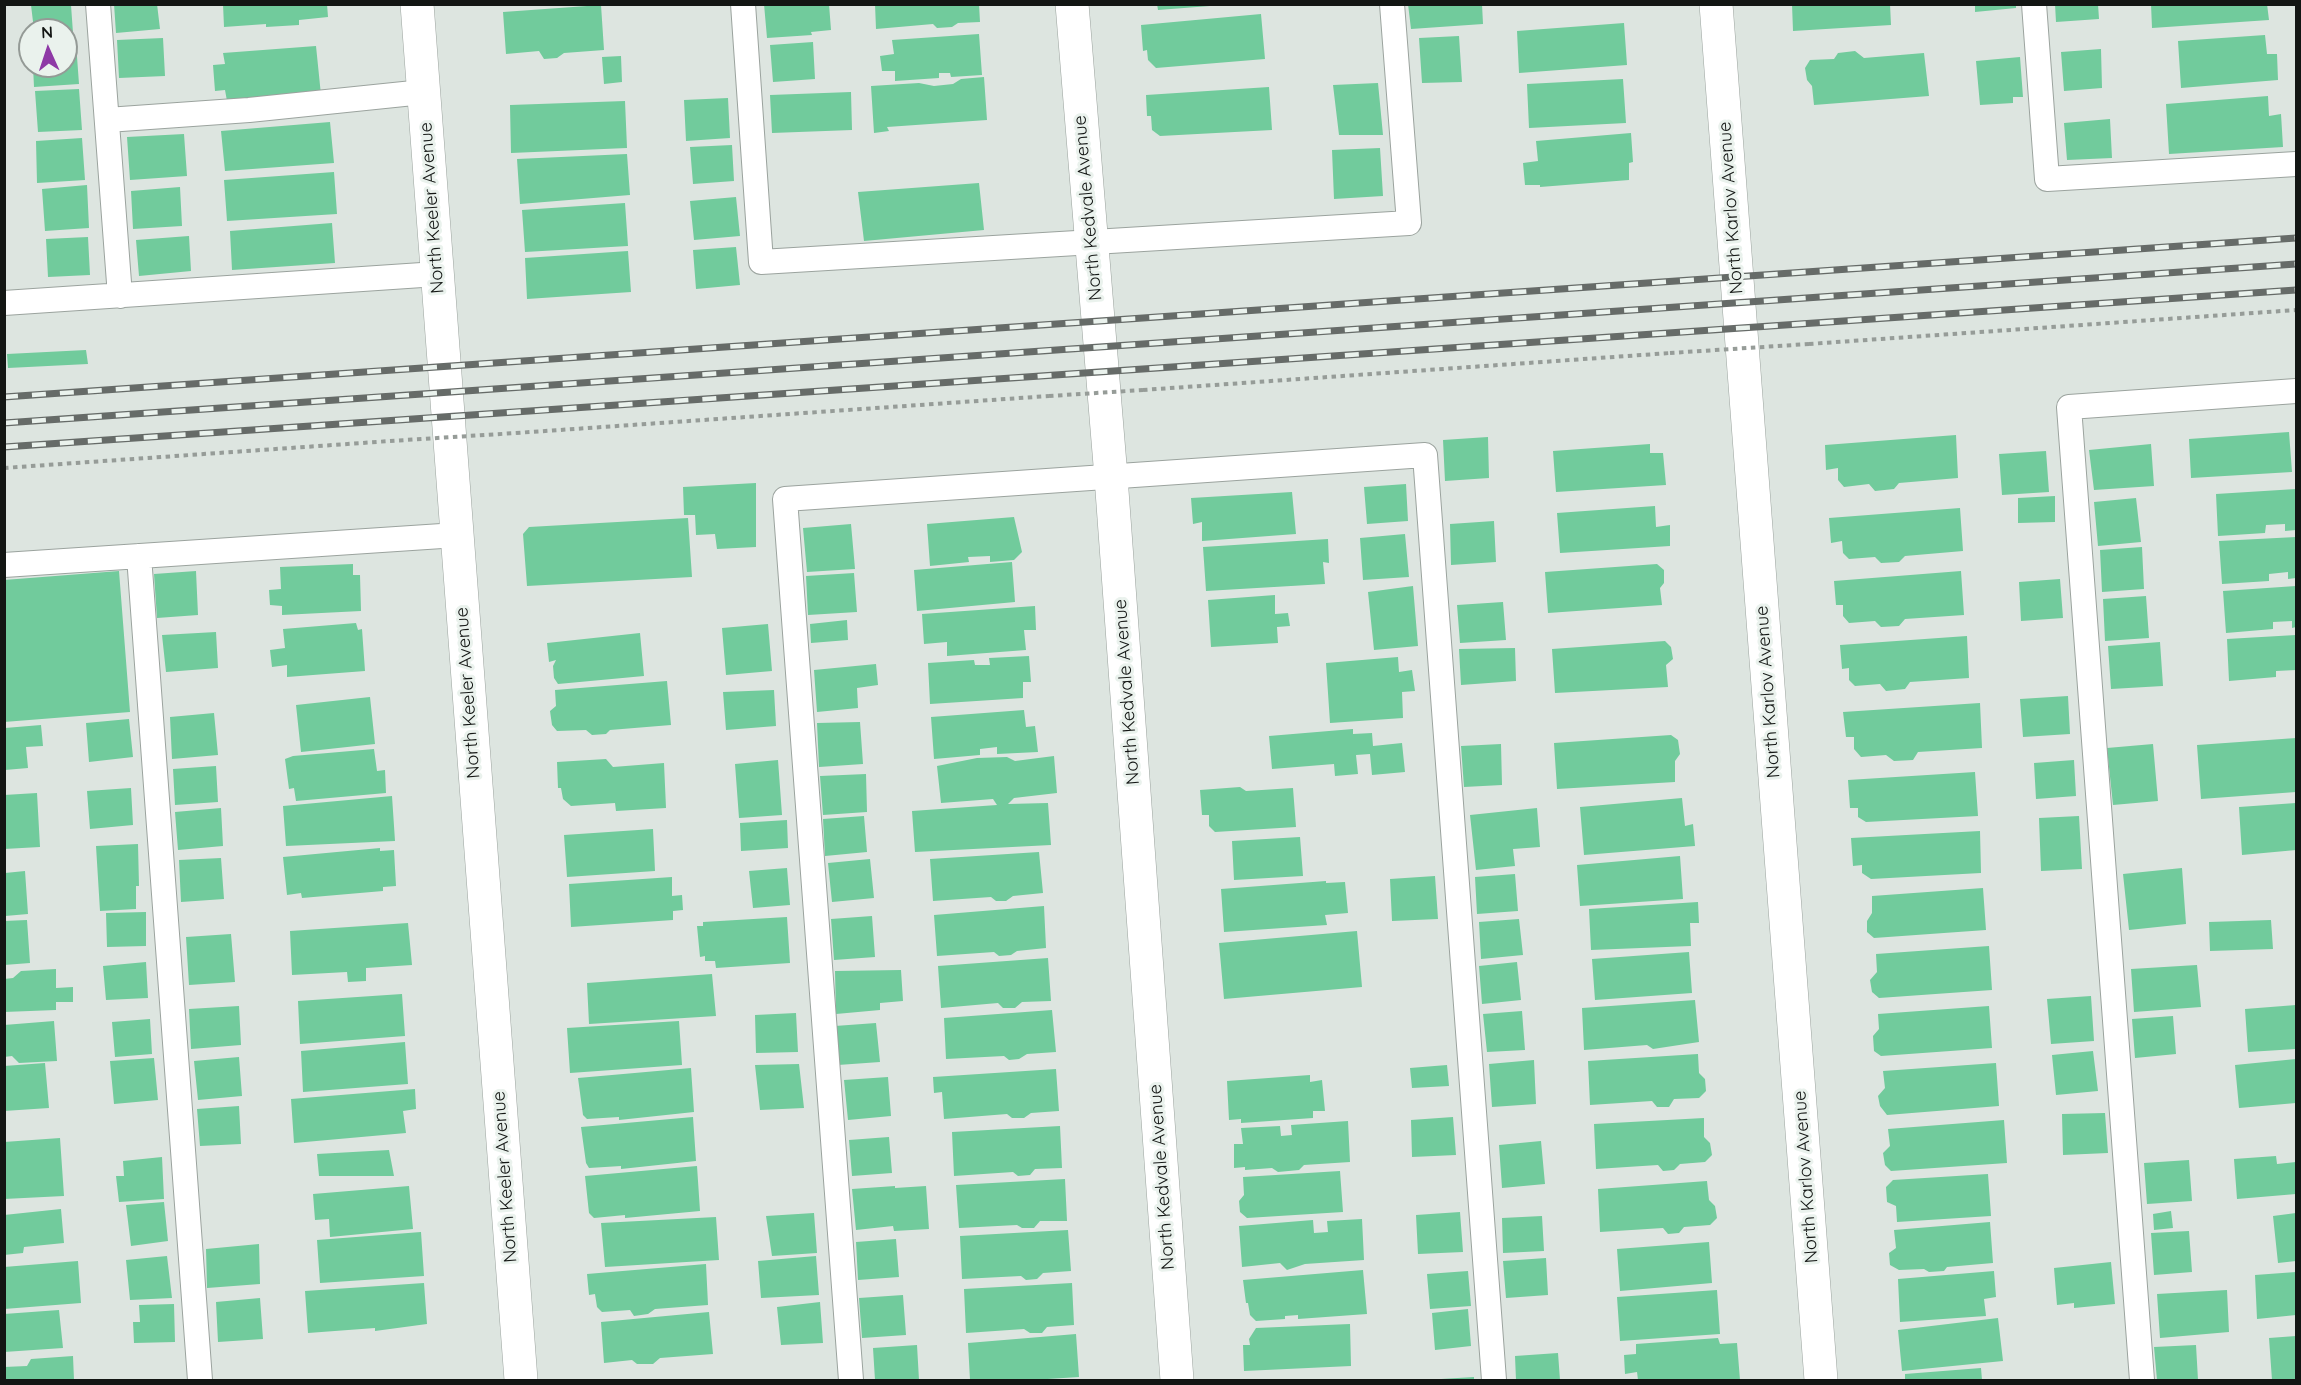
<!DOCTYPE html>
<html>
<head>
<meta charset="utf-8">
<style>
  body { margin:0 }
  #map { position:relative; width:2301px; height:1385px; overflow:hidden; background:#dde5e0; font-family:Quicksand,sans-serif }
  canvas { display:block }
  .frame { position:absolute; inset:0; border:6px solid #131614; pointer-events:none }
  .north { position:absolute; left:18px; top:18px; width:60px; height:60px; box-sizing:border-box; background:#eaf2ed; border:2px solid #949a96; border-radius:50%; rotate:357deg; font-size:16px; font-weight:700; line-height:24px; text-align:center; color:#131614 }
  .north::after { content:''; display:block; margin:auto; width:21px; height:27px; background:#8e39a6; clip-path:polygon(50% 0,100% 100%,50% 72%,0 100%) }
</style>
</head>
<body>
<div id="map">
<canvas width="2301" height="1385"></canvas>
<div class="frame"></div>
<div class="north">N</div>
</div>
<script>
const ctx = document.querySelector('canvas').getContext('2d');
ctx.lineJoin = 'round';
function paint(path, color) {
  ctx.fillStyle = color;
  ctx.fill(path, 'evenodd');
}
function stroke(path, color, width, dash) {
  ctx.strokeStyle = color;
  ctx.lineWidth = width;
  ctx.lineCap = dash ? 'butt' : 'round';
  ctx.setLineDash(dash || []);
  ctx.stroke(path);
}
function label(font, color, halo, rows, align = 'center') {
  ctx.font = font + ' Quicksand,sans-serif';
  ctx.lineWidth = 6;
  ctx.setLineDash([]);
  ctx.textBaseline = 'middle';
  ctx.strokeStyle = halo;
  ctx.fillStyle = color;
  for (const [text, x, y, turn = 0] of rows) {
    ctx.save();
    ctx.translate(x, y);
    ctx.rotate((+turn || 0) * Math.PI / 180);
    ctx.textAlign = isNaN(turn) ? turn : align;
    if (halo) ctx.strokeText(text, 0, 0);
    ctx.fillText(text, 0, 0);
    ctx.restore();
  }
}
const building = new Path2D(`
  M114,4H157L160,29L116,33Z
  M223,4H327L328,17L299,20V25L266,27V24L224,27Z
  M764,4H829L831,30L811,32L812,35L767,38Z
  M875,4H979L980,22L958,23L952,27L937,28L933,24L876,29Z
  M1157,4H1209L1210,6L1158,10Z
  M1408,4H1482L1483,24L1411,29Z
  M1792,4H1890L1891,25L1793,31Z
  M1975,4H2016V8L1975,12Z
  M2055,4H2098L2099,19L2056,22Z
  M2151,4H2267L2269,20L2152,28Z
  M31,5H71L73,33L66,34V30H34Z
  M601,5L604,50L564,53L557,58L544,59L539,51L506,54L503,12Z
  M1261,14L1265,59L1156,68L1148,60L1147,50L1143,51L1141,25Z
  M1624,23L1627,65L1519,73L1517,31Z
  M979,34L982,75L951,77L950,73H939V78L895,81V71H882L880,56L894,54L892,40Z
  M2265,35L2267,54H2277L2278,80L2181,88L2178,41Z
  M1459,36L1462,82L1422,83L1419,38Z
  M163,38L165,76L119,78L117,40Z
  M813,42L815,79L773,82L770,45Z
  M76,43L79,84L34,87L33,66H66V44Z
  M316,46L321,95L227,101L225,90L215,91L213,65L225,64L223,53Z
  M2101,49L2102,88L2064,91L2061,52Z
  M1855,51L1864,58L1924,53L1929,96L1814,105L1812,86L1807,80L1805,68L1810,60L1834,59L1838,53Z
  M621,56L622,82L604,84L602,57Z
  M2020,57L2023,97H2013V103L1980,105L1976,61Z
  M984,77L987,120L887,127L889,131L874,133L871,86L919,83L934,86L953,84L961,79Z
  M1623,79L1626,123L1529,128L1527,84Z
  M1378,83L1383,135H1339L1333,85Z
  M1269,87L1272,130L1160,136L1152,130L1151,116H1147L1146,95Z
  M79,89L82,130L38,132L35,91Z
  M851,92L852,130L772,133L770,95Z
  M2268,96L2269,116L2281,114L2283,147L2169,154L2166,104Z
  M728,98L730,138L686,141L684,100Z
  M625,101L627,148L511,153L510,105Z
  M2110,119L2112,158L2067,160L2064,123Z
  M330,122L334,163L225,171L221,131Z
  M1631,133L1633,162L1629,163V180L1540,187V185H1525L1523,163L1538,161L1536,141Z
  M184,134L187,176L130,180L127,137Z
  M82,138L85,180L37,183L36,141Z
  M732,145L734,181L693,184L690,147Z
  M1380,148L1383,196L1334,199L1332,150Z
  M627,154L630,195L520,204L517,159Z
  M334,172L337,214L227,221L224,180Z
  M979,183L984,230L864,241L858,192Z
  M87,185L89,228L45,231L42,189Z
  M180,187L182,226L133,229L131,191Z
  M736,197L740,236L694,240L690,201Z
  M625,203L628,246L525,252L522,210Z
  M332,223L335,263L232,270L230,231Z
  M189,236L191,271L139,276L136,240Z
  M88,237L90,275L48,277L46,239Z
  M736,247L740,285L696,289L693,250Z
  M628,251L631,292L527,299L525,258Z
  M86,350L88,364L8,368L7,354Z
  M2289,432L2292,472L2191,478L2189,439Z
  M1956,435L1958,478L1899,483L1894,489L1875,491L1869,484L1844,487L1838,480V468L1826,470L1825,445Z
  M1488,437L1489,478L1445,481L1443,440Z
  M1650,444V453H1663L1666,485L1556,492L1553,451Z
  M2151,444L2154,486L2094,490L2089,450Z
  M2046,451L2049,492L2002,495L1999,454Z
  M756,483V547L717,549L715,534L696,535L695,515H684L683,487Z
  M1406,484L1408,521L1367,524L1364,487Z
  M2296,489V530L2285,531V524L2266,525L2265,533L2218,536L2216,494Z
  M1292,492L1296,534L1202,541V522L1193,524L1191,498Z
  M2055,496V522L2018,523V498Z
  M2136,498L2141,542L2098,546L2094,502Z
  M1655,506L1656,527L1670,525V546L1560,553L1557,513Z
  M1960,508L1963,551L1905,556L1899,562L1881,563L1875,557L1849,559L1843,553L1842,541L1831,543L1829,518Z
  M1014,517L1022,552L1014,560L990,562V556L968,557L969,562L930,566L927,524Z
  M688,518L692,577L527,586L523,534L529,527Z
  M1494,521L1496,562L1451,565L1450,524Z
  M851,524L855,569L807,572L803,528Z
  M1405,534L1409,577L1363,580L1360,538Z
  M2296,537V578L2288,579V572L2269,574V581L2222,584L2219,541Z
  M1328,539L1329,563L1323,562L1325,584L1206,591L1203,547Z
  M2142,547L2144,589L2102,592L2100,550Z
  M1012,562L1015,602L917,611L914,570Z
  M353,564V575H360L361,611L282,615V606L270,605L269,590L281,589L280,567Z
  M1657,564L1664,570V583L1660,588L1662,605L1548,613L1545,572Z
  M119,571L130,712L4,722V580Z
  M196,571L198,615L157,618L154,574Z
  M1961,571L1964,615L1905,619L1899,626L1881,627L1875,621L1849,623L1843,616V605H1836L1834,581Z
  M854,573L857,612L808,615L806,576Z
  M2060,579L2063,618L2021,621L2019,582Z
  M1413,586L1418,646L1374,650L1368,592Z
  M2296,586V627L2292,628V621L2273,622V629L2226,633L2223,591Z
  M1275,595V614L1288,613L1290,626L1277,627L1278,643L1211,647L1208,600Z
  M2146,596L2149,638L2105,641L2103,599Z
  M1503,602L1506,640L1460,643L1457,605Z
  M1035,606L1036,630H1024L1026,650L947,656V642L924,644L922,614Z
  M847,620L848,640L811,643L810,624Z
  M356,623L358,630L362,629L365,671L287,677V665L272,667L270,650L285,648L283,629Z
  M768,624L772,671L726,675L722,628Z
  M216,632L218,668L166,672L162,635Z
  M640,633L644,676L558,684L554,678L553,666L556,660L549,662L547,643Z
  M2296,635V670L2276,671V677L2229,681L2227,639Z
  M1967,636L1969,678L1910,682L1905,689L1886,691L1880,684L1855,686L1849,680V668L1842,669L1840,645Z
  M1665,641L1671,647L1673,659L1666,665L1668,687L1555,693L1552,649Z
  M2160,642L2163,686L2111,689L2108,646Z
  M1515,648L1516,681L1461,685L1459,649Z
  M1029,656L1031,682H1023V698L930,704L928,663L974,660L975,665H990L989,658Z
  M1398,657L1399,672L1412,670L1415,691L1402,692L1403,718L1330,723L1326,663Z
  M876,664L878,685L857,688L858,708L817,712L814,670Z
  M667,681L671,725L610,730L606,734L592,735L586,730L557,731L552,725L550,711L556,706L555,690Z
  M774,690L776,726L726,730L723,692Z
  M2068,696L2070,734L2023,737L2020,699Z
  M370,697L375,744L301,752L296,705Z
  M1980,703L1982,748L1918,752L1913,760L1894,761L1886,755L1861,757L1854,749V737H1846L1843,712Z
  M1024,710L1026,727L1035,726L1038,752L997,754V747L980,749V755L934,759L931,717Z
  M214,713L218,755L172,759L170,717Z
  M129,719L133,757L89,762L86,723Z
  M860,722L863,764L819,767L817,723Z
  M41,725L43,746L26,747L28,768L5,770V728Z
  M1353,729V734L1372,733L1373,746L1402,743L1405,772L1372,775L1370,754L1356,755L1358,774L1335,776L1334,764L1272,769L1269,736Z
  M1671,735L1678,740L1680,754L1675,761V782L1557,789L1554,743Z
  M2296,738V792L2201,799L2197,745Z
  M1501,744L1502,785L1464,787L1461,746Z
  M2153,744L2158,801L2113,805L2107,748Z
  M374,749L377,771L385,770L386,793L296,801L294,788L289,789L285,759L293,756Z
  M1054,756L1057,793L1014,798L1008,804L1048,803L1051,845L915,852L912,811L997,805L993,799L941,803L937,766L977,758L1007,757L1015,761Z
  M606,759L613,767L664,763L666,808L616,811L615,803L571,806L563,799L561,788H558L557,762Z
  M778,760L782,815L739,818L735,764Z
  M2074,760L2076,796L2036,799L2034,763Z
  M216,766L218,802L175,805L173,769Z
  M1975,772L1978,816L1866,822L1858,817V808H1850L1848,780Z
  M866,774L867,812L823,815L820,776Z
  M1240,787L1246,791L1293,788L1296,827L1215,832L1209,826V815H1202L1200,790Z
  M131,788L133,825L90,829L87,791Z
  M37,793L40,847L4,849V795Z
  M392,796L395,841L286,846L283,806Z
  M1682,798L1685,826L1693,824L1695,846L1584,855L1580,807Z
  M2296,803V850L2242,855L2239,807Z
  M221,808L223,846L178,850L175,812Z
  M1537,808L1540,847L1513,849L1515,866L1476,870L1470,815Z
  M864,816L867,852L825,856L823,819Z
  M2079,816L2082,869L2041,871L2039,818Z
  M787,820L788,848L741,851L740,823Z
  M653,829L655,871L567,877L564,835Z
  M1980,831L1981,873L1871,879L1862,873V865L1853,866L1851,838Z
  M1300,837L1303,876L1234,880L1232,841Z
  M138,844L139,886H136V909L100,911L96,846Z
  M380,848V851L394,850L396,886L383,887V891L302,898L301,893L287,895L283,857Z
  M1039,852L1043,893L1013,896L1006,901H996L991,897L933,901L930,859Z
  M1680,856L1683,899L1580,906L1577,865Z
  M221,858L224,899L181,902L179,860Z
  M870,859L874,898L832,902L828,863Z
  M787,868L790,905L753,908L749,871Z
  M2182,868L2186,924L2129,930L2123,874Z
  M25,871L28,914L5,916V873Z
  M1515,874L1518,911L1477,914L1475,877Z
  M1435,876L1438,919L1392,921L1390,879Z
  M672,877V896L682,895L683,910L673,911V920L571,927L569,884Z
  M1326,881V883L1345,882L1348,913L1325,915L1327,925L1224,932L1221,889Z
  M1983,888L1986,930L1874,938L1867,932V921L1872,913V896Z
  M1698,902L1699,923H1690L1691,946L1591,950L1589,909Z
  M1044,906L1046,948L1017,951L1011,955L999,956L994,952L937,956L934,915Z
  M146,912V946L107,947L106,913Z
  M872,916L875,957L834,960L831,919Z
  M787,917L790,963L716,968L715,961H705V956L700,957L697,926H703V922Z
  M1519,919L1523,955L1481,959L1479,922Z
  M27,920L30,963L4,965V921Z
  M2271,920L2273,949L2210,951L2209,922Z
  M408,923L412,965L366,968V981L348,982L347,972L292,975L290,931Z
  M1357,931L1362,987L1224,999L1219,943Z
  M231,934L235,982L189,985L186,937Z
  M1989,946L1992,990L1879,998L1872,992L1870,980L1877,972L1876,954Z
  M1689,952L1692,993L1595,1000L1592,959Z
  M1048,958L1051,1001L1022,1002L1015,1008H1003L998,1003L941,1008L938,966Z
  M146,962L148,998L106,1000L103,966Z
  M1517,962L1521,1000L1482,1004L1479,966Z
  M2197,965L2201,1007L2134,1012L2131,969Z
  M56,969V988L73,987V1002H56V1010L4,1012V979L13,978L21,971Z
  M901,970L903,1001L880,1003V1010L836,1014L835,971Z
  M712,974L716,1016L589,1024L587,983Z
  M402,994L405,1036L300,1044L298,1001Z
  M2091,996L2094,1041L2051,1044L2047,999Z
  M1695,1000L1699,1042L1653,1049L1647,1045L1584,1050L1582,1008Z
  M2296,1005V1049L2248,1052L2245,1009Z
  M239,1006L241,1045L191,1049L189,1009Z
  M1989,1006L1992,1048L1881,1056L1874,1051L1873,1036L1879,1029L1878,1014Z
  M1052,1010L1056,1052L1027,1054L1019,1059L1009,1060L1004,1056L946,1059L944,1018Z
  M1522,1011L1525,1050L1487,1052L1483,1014Z
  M796,1013L798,1052L756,1053L755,1015Z
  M2173,1016L2176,1054L2135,1058L2132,1019Z
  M150,1019L152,1054L115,1057L112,1022Z
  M54,1021L57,1061L19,1063L12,1056L4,1057V1025Z
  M679,1021L682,1065L570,1073L567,1028Z
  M876,1023L880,1062L838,1065L835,1026Z
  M405,1042L408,1084L303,1092L301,1051Z
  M2093,1051L2098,1091L2056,1095L2052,1055Z
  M1698,1054L1699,1073L1705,1079L1706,1091L1699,1098L1674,1099L1669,1107H1657L1652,1101L1590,1105L1588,1061Z
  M239,1057L242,1096L198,1100L194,1061Z
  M154,1058L158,1100L114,1104L110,1061Z
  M2296,1059V1103L2239,1108L2235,1065Z
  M1534,1060L1536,1104L1492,1107L1489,1064Z
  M45,1063L49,1108L4,1111V1066Z
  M1996,1063L1999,1106L1887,1115L1880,1106L1878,1096L1885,1088L1883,1071Z
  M799,1064L804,1108L760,1110L755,1065Z
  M1447,1065L1449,1086L1412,1088L1410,1068Z
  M691,1068L694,1112L619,1120V1117L587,1119L583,1115L578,1078Z
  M1056,1069L1059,1111L1031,1113L1024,1118H1012L1007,1114L944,1119L942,1092L934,1093L933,1077Z
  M1310,1075V1082L1322,1080L1325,1111H1313V1118L1241,1123V1119L1229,1120L1227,1081Z
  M888,1077L891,1116L848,1120L844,1080Z
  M415,1089L416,1109L403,1111L406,1133L294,1143L291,1099Z
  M239,1106L241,1144L200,1146L197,1109Z
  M2105,1113L2108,1153L2063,1155L2062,1114Z
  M693,1117L696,1161L621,1169V1166L589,1168L586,1163L581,1127Z
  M1453,1117L1456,1155L1412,1157L1411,1120Z
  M1704,1118V1137L1710,1143L1712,1155L1705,1162L1680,1164L1674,1170L1663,1171L1658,1165L1596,1169L1594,1124Z
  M2004,1120L2007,1163L1891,1171L1885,1165L1883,1153L1890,1146L1888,1129Z
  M1348,1121L1350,1162L1304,1165L1299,1170L1278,1172L1272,1168L1245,1170V1167L1234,1168V1144H1243L1241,1128L1280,1126L1281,1136L1292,1135L1291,1125Z
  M1060,1126L1062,1168L1035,1169L1030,1175L1018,1176L1013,1172L954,1176L952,1132Z
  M889,1137L892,1173L852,1176L849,1140Z
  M60,1138L64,1196L4,1199V1142Z
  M1541,1141L1545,1184L1502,1188L1499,1145Z
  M389,1150L394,1176H319L317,1154Z
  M2276,1156L2277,1164L2296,1162V1194L2237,1199L2234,1159Z
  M162,1157L164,1199L119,1202L116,1176H124L123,1161Z
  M2189,1160L2192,1201L2147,1204L2144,1163Z
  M697,1166L700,1211L625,1218V1215L594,1218L589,1213L585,1176Z
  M1340,1171L1343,1212L1247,1218L1240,1212L1239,1201L1244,1195L1243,1177Z
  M1988,1174L1991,1216L1897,1222L1896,1206L1887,1202L1886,1187L1893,1180Z
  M1065,1179L1067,1221H1040L1034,1228H1022L1017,1225L959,1228L956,1185Z
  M1707,1181L1709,1200L1715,1206L1717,1218L1710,1225L1684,1227L1679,1233L1668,1234L1663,1228L1600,1232L1598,1189Z
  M409,1186L413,1229L330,1237L329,1219L315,1220L313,1194Z
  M895,1186V1188L926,1186L929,1229L894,1231L893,1226L856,1230L852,1189Z
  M164,1202L168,1241L131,1246L126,1205Z
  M61,1209L64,1243L24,1247L23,1253L4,1255V1215Z
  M2171,1211L2173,1228L2154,1230L2153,1214Z
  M1460,1212L1463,1252L1418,1254L1416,1215Z
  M814,1213L817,1253L772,1256L766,1216Z
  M2296,1213V1261L2278,1263L2273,1216Z
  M1542,1216L1544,1251L1503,1253L1502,1218Z
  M716,1217L719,1260L605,1267L601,1223Z
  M1362,1219L1364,1260L1305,1264L1287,1270L1280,1263L1242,1267L1239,1226L1313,1220L1314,1233L1328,1232L1327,1221Z
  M1990,1222L1993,1263L1947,1267L1944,1271L1929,1272L1924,1269L1899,1270L1890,1265L1889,1253L1896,1248L1894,1230Z
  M1068,1230L1071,1271L1043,1273L1037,1279L1026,1280L1021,1276L962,1279L960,1236Z
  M2189,1231L2192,1272L2154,1275L2151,1233Z
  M421,1232L424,1276L320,1283L317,1240Z
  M896,1239L899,1277L858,1280L856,1242Z
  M1709,1242L1712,1283L1620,1291L1617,1249Z
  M259,1244L260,1284L207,1288L206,1249Z
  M167,1256L172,1298L130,1300L126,1260Z
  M816,1256L819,1295L761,1298L758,1261Z
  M1546,1258L1548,1295L1506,1298L1503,1261Z
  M78,1261L81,1303L4,1309V1267Z
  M2111,1262L2115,1304L2074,1308V1303L2057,1305L2054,1268Z
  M706,1264L708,1305L655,1309L648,1314L634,1316L630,1310L602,1312L597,1307L595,1294L589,1295L587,1274Z
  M1363,1270L1367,1314L1298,1319V1315L1285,1316V1319L1256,1321L1250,1315L1248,1303H1246L1243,1280Z
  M1468,1271L1471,1306L1430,1309L1427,1274Z
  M1994,1271L1996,1297L1984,1299L1986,1316L1900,1322L1898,1279Z
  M2296,1272V1315L2257,1319L2255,1275Z
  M424,1283L427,1324L375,1331V1328L308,1333L305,1291Z
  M1072,1283L1074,1325L1047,1327L1042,1333H1030L1024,1329L966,1333L964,1289Z
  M1717,1290L1720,1334L1620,1341L1617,1297Z
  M2227,1290L2229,1332L2160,1338L2157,1294Z
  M903,1295L906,1335L862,1338L859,1298Z
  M260,1298L263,1339L218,1342L216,1302Z
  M820,1302L823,1343L781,1345L777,1307Z
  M174,1304L175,1342L134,1343L133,1322H140L139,1305Z
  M1468,1309L1471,1346L1435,1350L1432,1313Z
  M59,1310L63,1348L4,1352V1314Z
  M709,1312L713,1354L660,1358L653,1364H637L632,1360L604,1363L601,1322Z
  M1998,1318L2003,1361L1902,1371L1898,1330Z
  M1350,1324L1351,1366L1244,1371L1243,1345H1250L1249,1339L1256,1328Z
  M1076,1334L1079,1377L1032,1380H970L968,1343Z
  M2296,1336V1380H2272L2269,1338Z
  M1718,1338L1720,1344L1737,1343L1740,1380H1638L1637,1372L1625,1374L1624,1355L1636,1354V1344Z
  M917,1345L919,1380H875L873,1348Z
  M2196,1345L2198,1380H2157L2154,1347Z
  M1558,1353L1560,1380H1516L1515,1356Z
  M73,1356L74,1380H4V1367L27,1366L31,1359Z
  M1981,1368L1982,1380H1905V1374Z
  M1474,1377V1380H1441V1379Z`);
const path = new Path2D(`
  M1809,344L2296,310
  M1143,390L1670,353
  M516,433L1049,396
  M4,468L390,441`);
const lane = new Path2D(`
  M98,4L120,296
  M743,4L761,262L1409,223L1392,4
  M2034,4L2047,179L2296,164
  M107,120L249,110L423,92
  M4,303L437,274
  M139,556L200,1380
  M4,565L457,535
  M851,1380L785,499L1425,455L1494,1380
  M2142,1380L2069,407L2296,391`);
const street = new Path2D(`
  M417,4L521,1380
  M1072,4L1111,477L1177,1380
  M1716,4L1821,1380`);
const rail = new Path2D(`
  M4,397L2296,238
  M4,423L2296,264
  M4,447L2296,290`);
const pathBridge = new Path2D(`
  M1670,353L1809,344
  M1049,396L1143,390
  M390,441L516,433`);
const streetNames = [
  ["North Keeler Avenue",432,208,-94],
  ["North Kedvale Avenue",1088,208,-95],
  ["North Karlov Avenue",1731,208,-94],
  ["North Kedvale Avenue",1127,692,-94],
  ["North Karlov Avenue",1768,692,-94],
  ["North Keeler Avenue",468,693,-94],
  ["North Keeler Avenue",505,1177,-94],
  ["North Kedvale Avenue",1162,1177,-94],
  ["North Karlov Avenue",1806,1177,-94]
];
paint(building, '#71cb9c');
stroke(lane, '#9ba39e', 26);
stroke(street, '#9ba39e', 34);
stroke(path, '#969c98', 4, [4.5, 4.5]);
stroke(lane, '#fff', 24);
stroke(street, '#fff', 33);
stroke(rail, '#666b68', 7);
stroke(rail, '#eaf2ed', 4.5, [14]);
stroke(pathBridge, '#969c98', 4, [4.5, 4.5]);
label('18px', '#131614', '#eaf2ed', streetNames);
</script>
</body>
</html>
